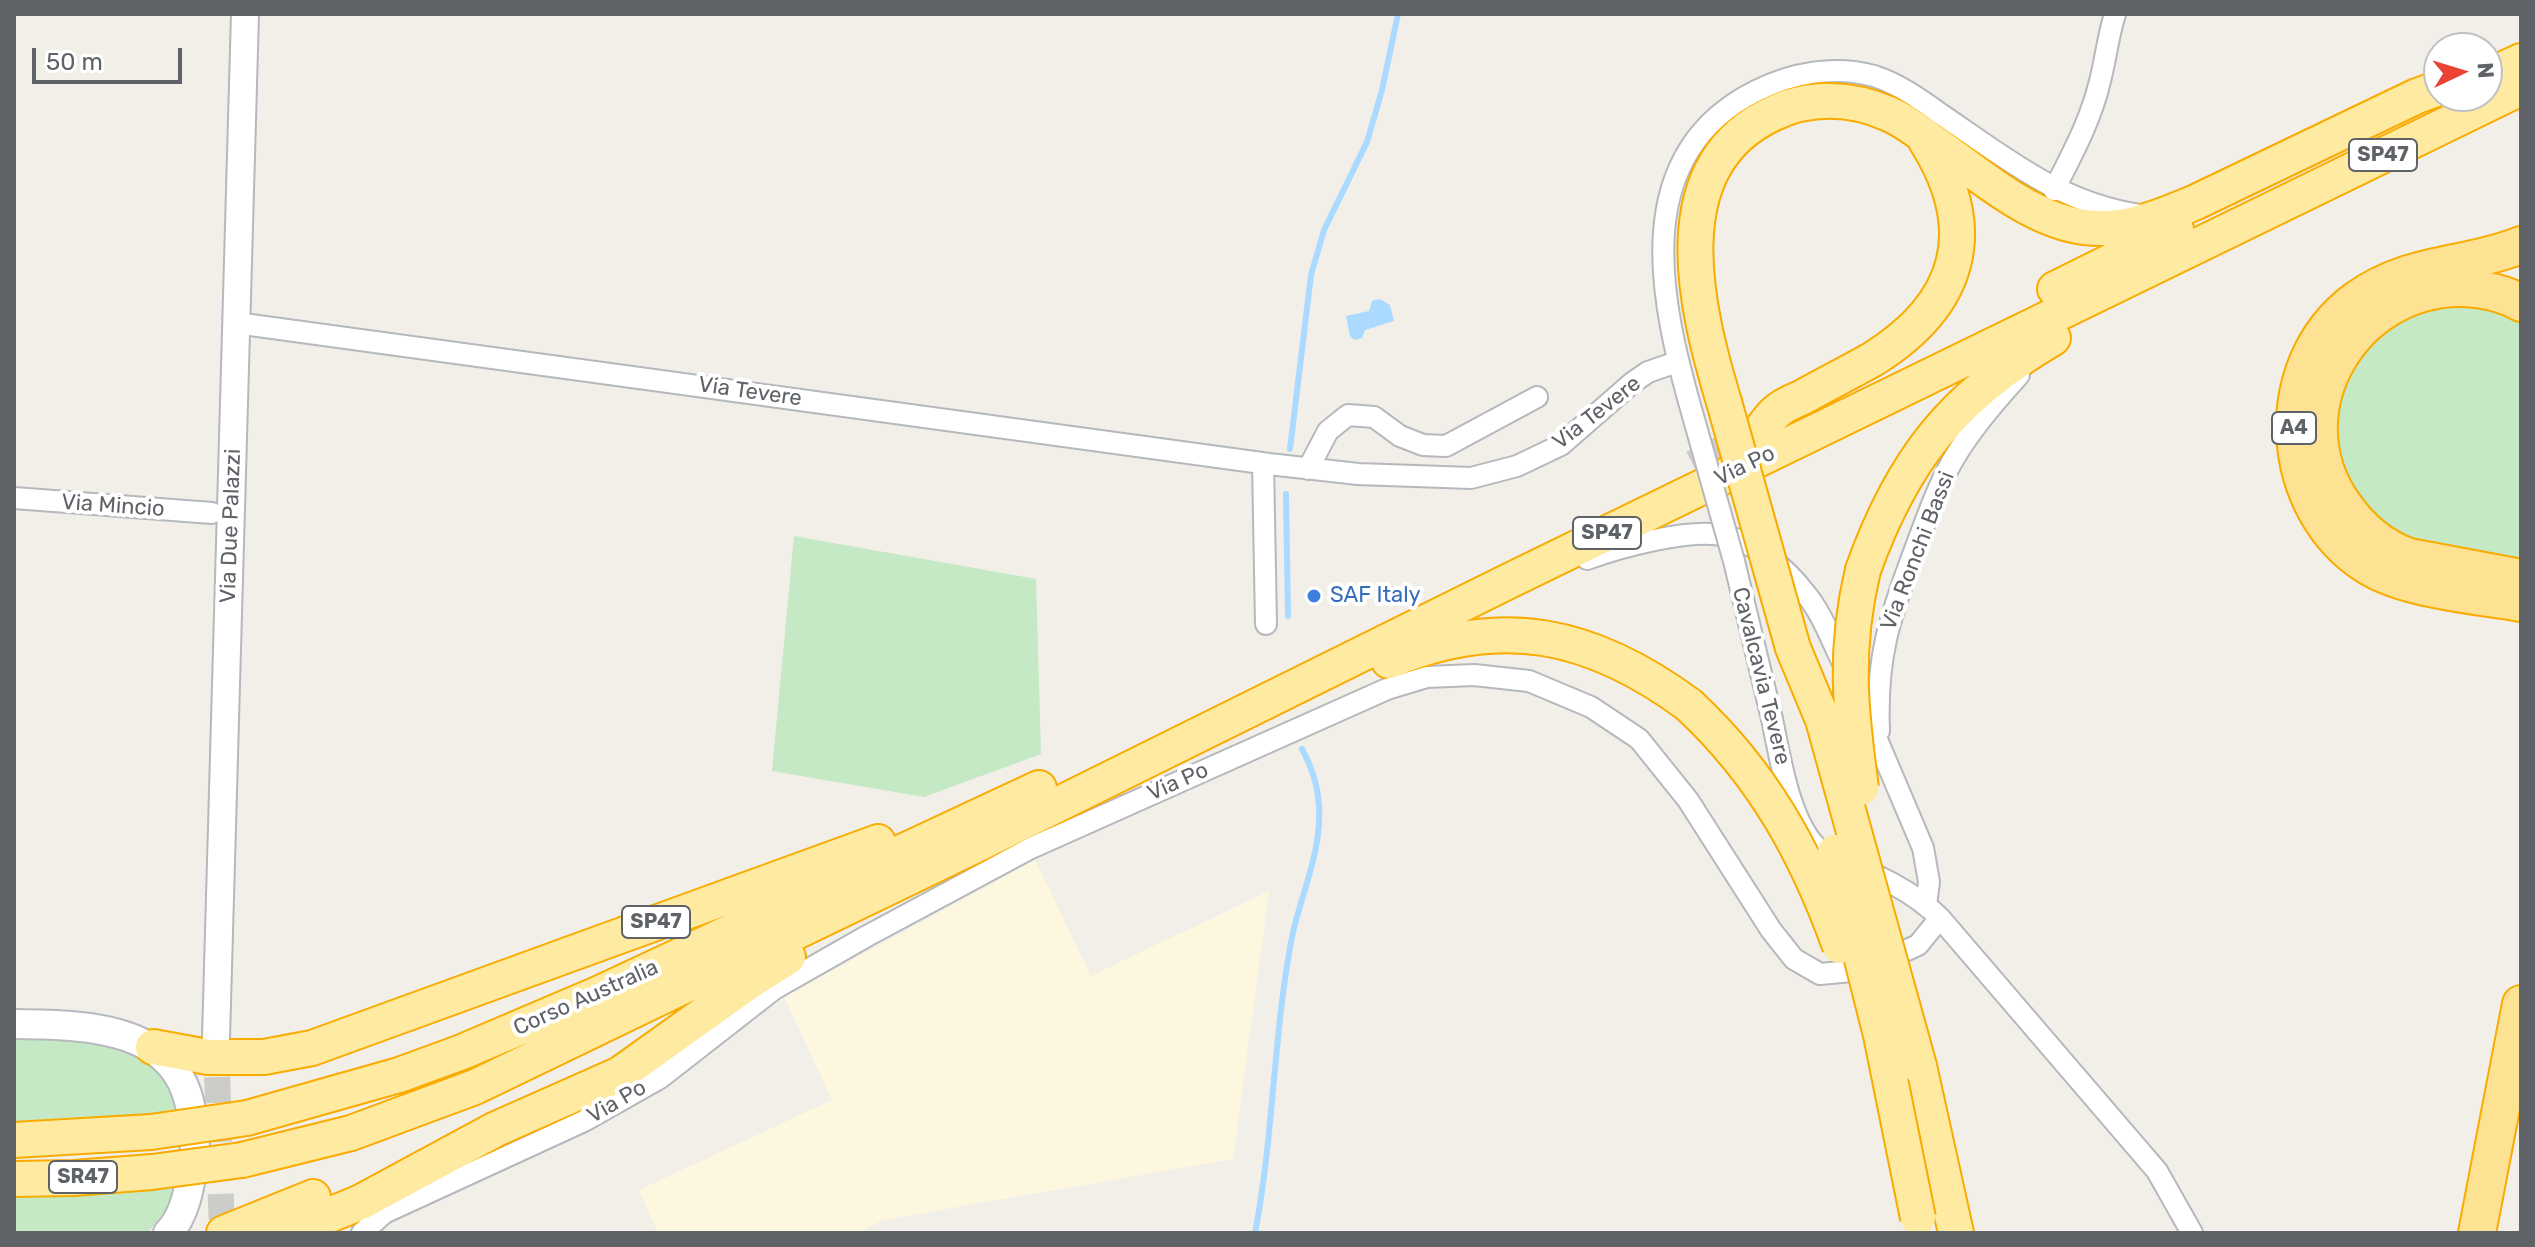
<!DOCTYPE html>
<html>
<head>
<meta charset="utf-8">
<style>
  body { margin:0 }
  #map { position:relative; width:2535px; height:1247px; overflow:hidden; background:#f1efe8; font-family:Rubik,sans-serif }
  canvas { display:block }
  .frame { position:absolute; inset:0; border:16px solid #5f6368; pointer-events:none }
  .north { position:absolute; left:2423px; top:32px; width:80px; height:80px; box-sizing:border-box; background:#fff; border:2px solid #bfc1c3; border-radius:50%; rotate:86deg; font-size:22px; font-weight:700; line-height:32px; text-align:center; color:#5f6368 }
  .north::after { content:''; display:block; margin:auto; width:28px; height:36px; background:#ea4335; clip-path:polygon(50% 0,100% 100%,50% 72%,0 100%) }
  .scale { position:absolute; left:32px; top:48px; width:150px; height:36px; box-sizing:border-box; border:4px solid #5f6368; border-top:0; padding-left:10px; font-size:24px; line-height:28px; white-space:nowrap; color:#5f6368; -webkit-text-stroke:6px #fff; paint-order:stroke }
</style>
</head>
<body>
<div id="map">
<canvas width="2535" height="1247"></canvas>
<div class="frame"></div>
<div class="north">N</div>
<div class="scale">50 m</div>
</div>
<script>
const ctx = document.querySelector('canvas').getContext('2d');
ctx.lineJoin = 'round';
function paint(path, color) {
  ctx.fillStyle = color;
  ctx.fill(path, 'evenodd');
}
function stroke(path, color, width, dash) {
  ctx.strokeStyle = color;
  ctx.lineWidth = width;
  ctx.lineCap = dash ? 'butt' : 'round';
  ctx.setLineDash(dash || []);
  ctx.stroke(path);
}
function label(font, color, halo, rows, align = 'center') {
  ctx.font = font + ' Rubik,sans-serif';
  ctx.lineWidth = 8;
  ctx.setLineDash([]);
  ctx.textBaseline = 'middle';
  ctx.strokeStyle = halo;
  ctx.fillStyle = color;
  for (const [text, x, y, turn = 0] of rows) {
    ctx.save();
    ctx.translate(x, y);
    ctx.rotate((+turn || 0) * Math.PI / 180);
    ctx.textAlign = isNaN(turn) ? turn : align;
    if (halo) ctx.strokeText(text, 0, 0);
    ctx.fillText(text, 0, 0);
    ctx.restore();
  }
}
const commercial = new Path2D(`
  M1035,860L1091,976L1269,891L1233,1159L883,1220L857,1233H658L639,1190L832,1100L784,997Z`);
const green = new Path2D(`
  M2461,300L2521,315V568L2400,544L2344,485L2332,431L2334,406L2353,357L2398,318Z
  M794,536L1036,579L1041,754L924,797L772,771Z
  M14,1040C57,1040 112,1034 149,1061C165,1074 173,1096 179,1115L56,1122L14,1121Z
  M178,1188L161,1217L147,1233H14V1196Z`);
const water = new Path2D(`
  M1380,299L1390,305L1394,321L1365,330L1362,338L1354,340L1350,336L1346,316L1369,311L1372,301Z`);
const stream = new Path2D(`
  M1290,449L1311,275L1324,230L1367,142L1382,90L1398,14
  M1286,494L1288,616
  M1255,1233C1274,1135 1273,1035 1292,937C1301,894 1322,851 1319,806C1318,785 1312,767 1302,749`);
const tertiaryTunnel = new Path2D(`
  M216,1038L222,1233`);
const trunkTunnel = new Path2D(`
  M1694,467L1757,435`);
const minor = new Path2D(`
  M2054,190C2072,154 2091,120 2100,81C2106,58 2108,36 2115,14
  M236,323L1269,464L1358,474L1471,478L1517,466L1561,445L1632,383L1648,372L1677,362
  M1693,416C1661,304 1626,156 1756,91C1792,73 1834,65 1874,76C1899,84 1921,100 1942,115C2007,159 2060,203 2140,215
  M1263,463L1266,624
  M1308,469L1328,431L1348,415L1374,417L1400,436L1423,445L1446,446L1537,397
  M14,498L212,513
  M1587,559C1620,547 1692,527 1726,536C1757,544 1786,568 1805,593C1823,614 1833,645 1846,669
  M1861,702L1923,848L1929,882L1926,905
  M1772,719C1780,757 1790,827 1821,851C1863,870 1907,885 1940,918L2157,1171L2192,1233
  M1879,731C1876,658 1889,619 1914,552C1924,526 1933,498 1946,473C1964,437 1992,405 2019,375
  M362,1233L384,1213L584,1121L660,1078L774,989L867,936L1031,848L1387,689L1427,677L1474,675L1529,681L1591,707L1639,739L1688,800L1771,930L1794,959L1820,974L1863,970L1918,945L1940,918`);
const tertiary = new Path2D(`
  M216,1038L245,14`);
const secondary = new Path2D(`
  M14,1024C87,1025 181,1025 192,1117C194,1132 196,1145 194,1159C190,1184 186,1215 168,1233`);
const trunk = new Path2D(`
  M2487,77L2521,61
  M2055,289L2176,229
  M1724,402C1696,309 1660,167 1772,114C1809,96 1851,97 1889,114C1904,120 1916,130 1930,140C1971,168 2020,212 2069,224C2115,236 2154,220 2196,202L2417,96L2439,88
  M1757,435C1763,428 1769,418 1776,412C1783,405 1794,401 1803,397C1826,384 1850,372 1873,359C1961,304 1982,230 1926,141
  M1863,570C1902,461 1952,397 2053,338
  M1389,661C1502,613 1593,634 1689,705
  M153,1047L208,1057H264L312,1048L878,842
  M1919,1066L1956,1233
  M247,1118L399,1075L462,1052L598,994L1039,788
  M14,1140L151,1132
  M242,1160L351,1133L475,1087L970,848L1511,580L2521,88
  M14,1179L74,1178L152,1172
  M224,1233L313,1197
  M286,1233L361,1202L496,1129L620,1074L753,979L788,957`);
const motorway = new Path2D(`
  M2521,245C2463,268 2410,261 2356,300C2268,365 2278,510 2368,566C2406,590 2476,595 2521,603
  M2521,303C2504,293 2483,289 2463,288C2353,286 2278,411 2343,504C2360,529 2381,547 2409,557L2521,578
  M2477,1233L2521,1004`);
const minorBridge = new Path2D(`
  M1693,416L1734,561L1772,719`);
const trunkBridge = new Path2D(`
  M1724,402L1793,648L1823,720L1919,1066
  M1689,705C1763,774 1806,852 1840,946
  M1861,788C1850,709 1844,649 1863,570
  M1835,852L1881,1035L1918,1218
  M151,1132L247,1118
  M152,1172L242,1160`);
const markers = [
  [1314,596,8,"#3f7fe0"]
];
const shields = [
  [2383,155,68],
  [2294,428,44],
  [1607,533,68],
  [656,922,68],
  [83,1177,68]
];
const shieldNames = [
  ["SP47",2383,155],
  ["A4",2294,428],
  ["SP47",1607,533],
  ["SP47",656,922],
  ["SR47",83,1177]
];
const streetNames = [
  ["Via Tevere",750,392,8],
  ["Via Tevere",1597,413,-38],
  ["Via Po",1745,466,-26],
  ["Via Mincio",113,506,4],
  ["Via Due Palazzi",231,526,-88],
  ["Via Ronchi Bassi",1918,551,-69],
  ["Cavalcavia Tevere",1761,676,76],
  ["Via Po",1178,782,-24],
  ["Corso Australia",586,998,-24],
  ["Via Po",617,1102,-30]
];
const shopNames = [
  ["SAF Italy",1330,596]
];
paint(commercial, '#fef7e0');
paint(green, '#c5e8c5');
paint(water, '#aadaff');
stroke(stream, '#aadaff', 6);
stroke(tertiaryTunnel, '#ccccc8', 26, [26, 13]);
stroke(trunkTunnel, '#ccccc8', 34, [34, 17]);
stroke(minor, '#b5b8bc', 24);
stroke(tertiary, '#b5b8bc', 30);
stroke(secondary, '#b6babf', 32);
stroke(trunk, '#f9ab00', 38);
stroke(motorway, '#f9ab00', 40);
stroke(minor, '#fff', 20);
stroke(tertiary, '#fff', 26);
stroke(secondary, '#fff', 28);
stroke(trunk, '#feeaa1', 34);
stroke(motorway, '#fde293', 36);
stroke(minorBridge, '#b5b8bc', 24, []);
stroke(trunkBridge, '#f9ab00', 38, []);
stroke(minorBridge, '#fff', 20);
stroke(trunkBridge, '#feeaa1', 34);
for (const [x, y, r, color] of markers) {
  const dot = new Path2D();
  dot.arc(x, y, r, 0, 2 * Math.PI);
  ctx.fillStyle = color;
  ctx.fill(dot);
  stroke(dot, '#fff', 3);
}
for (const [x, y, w] of shields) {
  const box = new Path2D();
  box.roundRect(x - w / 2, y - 16, w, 32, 6);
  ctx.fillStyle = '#fff';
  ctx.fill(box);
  stroke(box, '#5f6368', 2);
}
label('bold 20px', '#5f6368', null, shieldNames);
label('22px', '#5f6368', '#fff', streetNames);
label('22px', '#366cbe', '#fff', shopNames, 'left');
</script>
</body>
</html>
